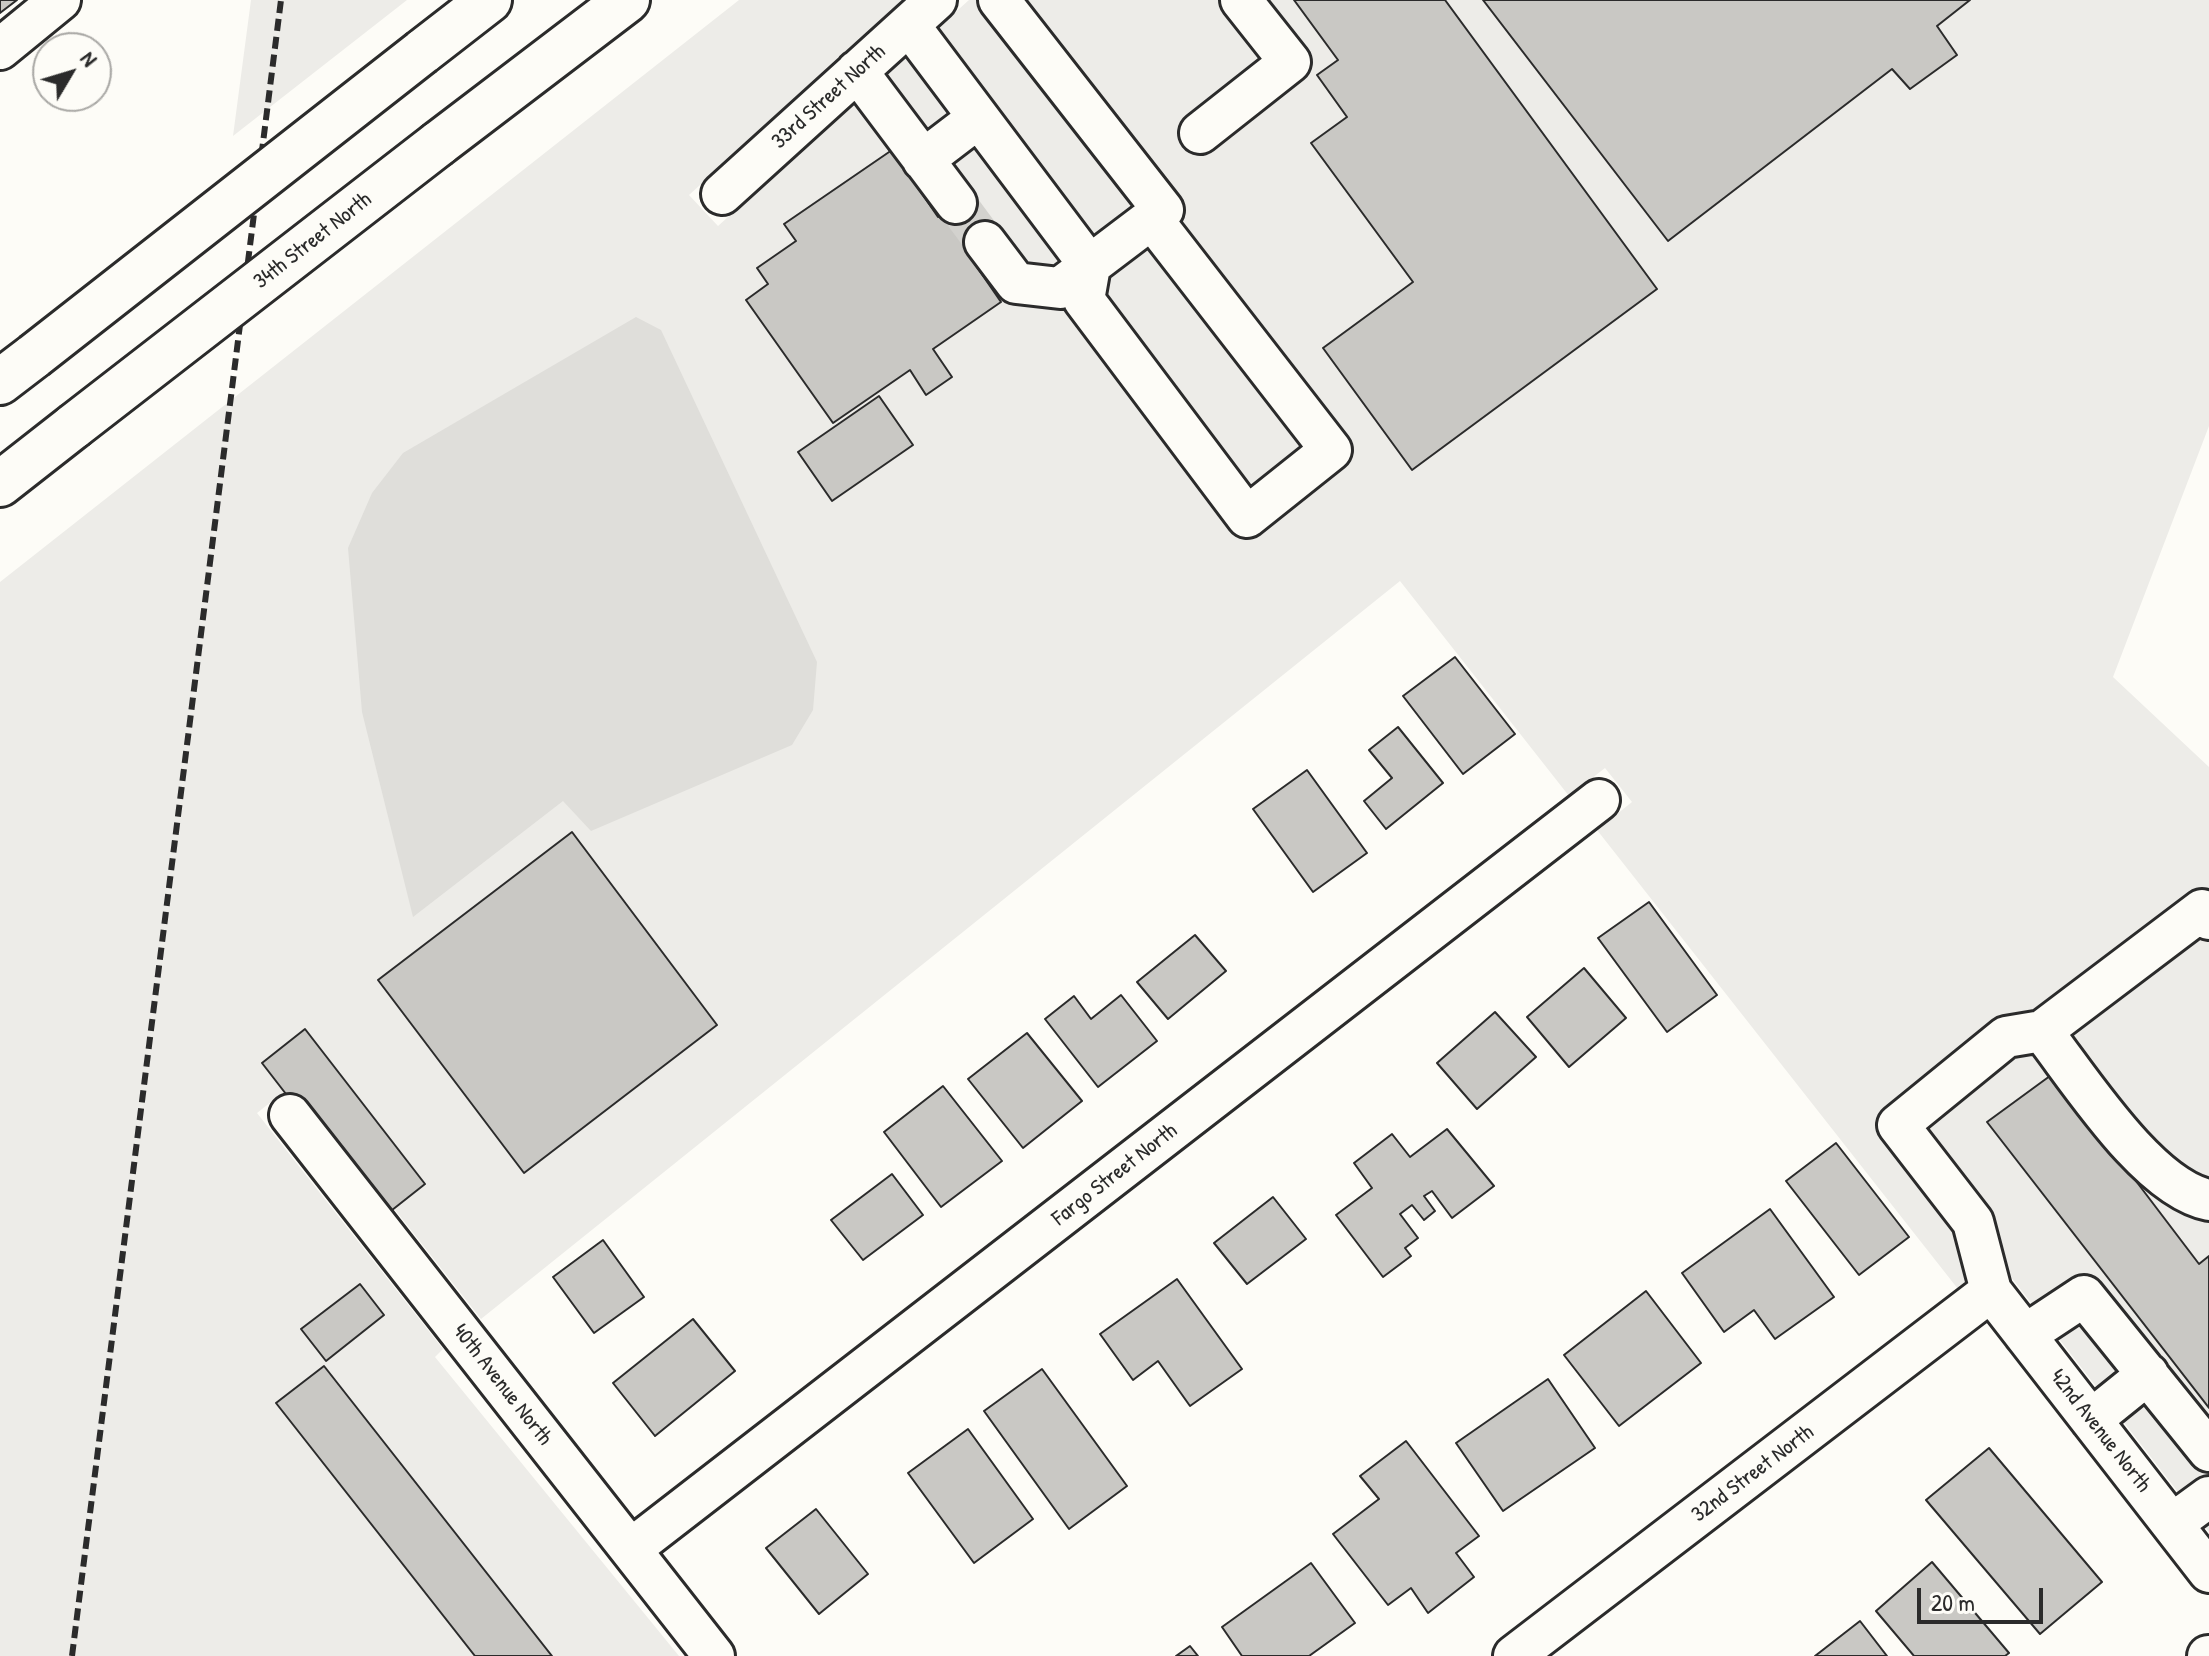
<!DOCTYPE html>
<html>
<head>
<meta charset="utf-8">
<style>
  body { margin:0 }
  #map { position:relative; width:2209px; height:1656px; overflow:hidden; background:#fdfcf7; font-family:"Patrick Hand",sans-serif }
  canvas { display:block }
  .north { position:absolute; left:32px; top:32px; width:80px; height:80px; box-sizing:border-box; background:#fdfcf7; border:2px solid #a9a8a5; border-radius:50%; rotate:52deg; font-size:22px; font-weight:700; line-height:32px; text-align:center; color:#2b2b2b }
  .north::after { content:''; display:block; margin:auto; width:28px; height:36px; background:#2b2b2b; clip-path:polygon(50% 0,100% 100%,50% 72%,0 100%) }
  .scale { position:absolute; left:1917px; top:1588px; width:126px; height:36px; box-sizing:border-box; border:4px solid #2b2b2b; border-top:0; padding-left:10px; font-size:24px; line-height:28px; white-space:nowrap; color:#2b2b2b; -webkit-text-stroke:6px #fdfcf7; paint-order:stroke }
</style>
</head>
<body>
<div id="map">
<canvas width="2209" height="1656"></canvas>
<div class="north">N</div>
<div class="scale">20 m</div>
</div>
<script>
const ctx = document.querySelector('canvas').getContext('2d');
ctx.lineJoin = 'round';
function paint(path, color) {
  ctx.fillStyle = color;
  ctx.fill(path, 'evenodd');
}
function stroke(path, color, width, dash) {
  ctx.strokeStyle = color;
  ctx.lineWidth = width;
  ctx.lineCap = dash ? 'butt' : 'round';
  ctx.setLineDash(dash || []);
  ctx.stroke(path);
}
function label(font, color, halo, rows, align = 'center') {
  ctx.font = font + ' "Patrick Hand",sans-serif';
  ctx.lineWidth = 7;
  ctx.setLineDash([]);
  ctx.textBaseline = 'middle';
  ctx.strokeStyle = halo;
  ctx.fillStyle = color;
  for (const [text, x, y, turn = 0] of rows) {
    ctx.save();
    ctx.translate(x, y);
    ctx.rotate((+turn || 0) * Math.PI / 180);
    ctx.textAlign = isNaN(turn) ? turn : align;
    if (halo) ctx.strokeText(text, 0, 0);
    ctx.fillText(text, 0, 0);
    ctx.restore();
  }
}
const built = new Path2D(`
  M251,0H407L233,136Z
  M739,0H904L689,195L718,226L969,0H2209V426L2113,677L2209,767V1532L1997,1259L1958,1289L1597,830L1632,802L1605,768L1569,796L1400,581L481,1319L295,1083L257,1113L443,1349L435,1357L679,1656H0V582Z`);
const green = new Path2D(`
  M636,317L661,330L817,662L813,710L792,745L591,831L563,801L413,917L362,712L348,548L372,493L403,453Z`);
const building = new Path2D(`
  M0,0H17L0,13Z
  M1294,0H1445L1657,289L1412,470L1323,348L1413,282L1311,143L1347,117L1317,75L1338,60Z
  M1483,0H1970L1937,26L1957,55L1910,89L1892,69L1668,241Z
  M892,150L938,217L967,196L994,236L968,254L1001,302L933,349L952,377L926,395L910,370L833,423L746,300L768,284L757,268L796,241L784,224Z
  M879,396L913,445L832,501L798,452Z
  M1455,657L1515,734L1463,774L1403,696Z
  M1398,727L1443,783L1386,829L1364,801L1392,778L1369,750Z
  M1307,770L1367,853L1313,892L1253,809Z
  M572,832L717,1025L524,1173L378,980Z
  M1649,902L1717,995L1667,1032L1598,938Z
  M1195,935L1226,971L1168,1019L1137,982Z
  M1584,968L1626,1018L1569,1067L1527,1017Z
  M1121,995L1157,1041L1098,1087L1045,1019L1074,996L1091,1019Z
  M1495,1012L1536,1057L1477,1109L1437,1063Z
  M305,1029L425,1184L382,1218L262,1063Z
  M1027,1033L1082,1101L1023,1148L968,1079Z
  M2054,1073L2199,1264L2209,1256V1408L1987,1122Z
  M943,1086L1002,1161L941,1207L884,1132Z
  M1447,1129L1494,1186L1452,1218L1432,1191L1424,1196L1435,1211L1424,1220L1412,1205L1400,1214L1418,1238L1405,1248L1411,1256L1383,1277L1336,1215L1372,1188L1354,1163L1392,1134L1410,1157Z
  M1836,1143L1909,1237L1859,1275L1786,1181Z
  M892,1174L923,1215L863,1260L831,1220Z
  M1273,1197L1306,1239L1247,1284L1214,1243Z
  M1770,1209L1834,1297L1775,1339L1754,1310L1724,1332L1682,1273Z
  M603,1240L644,1297L594,1333L553,1277Z
  M1177,1279L1242,1369L1190,1406L1158,1361L1133,1380L1100,1334Z
  M360,1284L384,1315L326,1361L301,1329Z
  M1646,1291L1701,1363L1619,1426L1564,1355Z
  M693,1319L735,1371L655,1436L613,1383Z
  M324,1366L552,1656H475L276,1403Z
  M1042,1369L1127,1486L1069,1529L984,1411Z
  M1548,1379L1595,1448L1503,1511L1456,1443Z
  M968,1429L1033,1519L974,1563L908,1473Z
  M1406,1441L1479,1536L1456,1553L1474,1577L1428,1613L1411,1588L1388,1605L1333,1534L1379,1499L1360,1476Z
  M1989,1448L2102,1582L2040,1634L1926,1500Z
  M816,1509L868,1574L819,1614L766,1548Z
  M1932,1562L2009,1653L2005,1656H1914L1876,1611Z
  M1311,1563L1355,1623L1309,1656H1242L1222,1627Z
  M1860,1621L1887,1656H1815Z
  M1190,1646L1198,1656H1176Z`);
const minorTunnel = new Path2D(`
  M956,203L985,242`);
const minor = new Path2D(`
  M909,25L1090,266L1084,300L1247,517L1331,450L1152,219
  M0,49L60,0
  M857,71L956,203
  M1200,133L1290,62L1241,0
  M923,160L978,118
  M722,194L936,0
  M985,242L1016,283L1060,288L1163,210L999,0
  M2209,919L2202,910L2042,1031L2006,1037L1898,1125L1973,1222L1991,1291L2209,1572
  M2042,1031C2080,1080 2148,1188 2209,1200
  M290,1115L714,1656
  M2025,1335L2084,1296L2209,1451
  M2091,1420L2148,1374
  M2172,1524L2209,1497
  M631,1549L1599,800
  M1514,1656L1991,1291
  M2208,1656H2209`);
const highway = new Path2D(`
  M422,52L489,0
  M438,144L627,0
  M0,382L34,356
  M0,484L74,426`);
const rail = new Path2D(`
  M72,1656L281,0`);
const highwayBridge = new Path2D(`
  M34,356L422,52
  M74,426L438,144`);
const streetNames = [
  ["33rd Street North",829,97,-42],
  ["34th Street North",313,241,-38],
  ["Fargo Street North",1115,1175,-38],
  ["40th Avenue North",502,1385,52],
  ["42nd Avenue North",2100,1431,52],
  ["32nd Street North",1753,1474,-37]
];
paint(built, '#edece8');
paint(green, '#dfdeda');
paint(building, '#c9c8c4');
stroke(building, '#2b2b2b', 2);
stroke(minorTunnel, '#d3d2ce', 40, [40, 20]);
stroke(minor, '#2b2b2b', 46);
stroke(highway, '#2b2b2b', 50);
stroke(minor, '#fdfcf7', 40);
stroke(highway, '#fdfcf7', 44);
stroke(rail, '#2b2b2b', 6, [12, 6]);
stroke(highwayBridge, '#2b2b2b', 50, []);
stroke(highwayBridge, '#fdfcf7', 44);
label('22px', '#2b2b2b', '#fdfcf7', streetNames);
</script>
</body>
</html>
